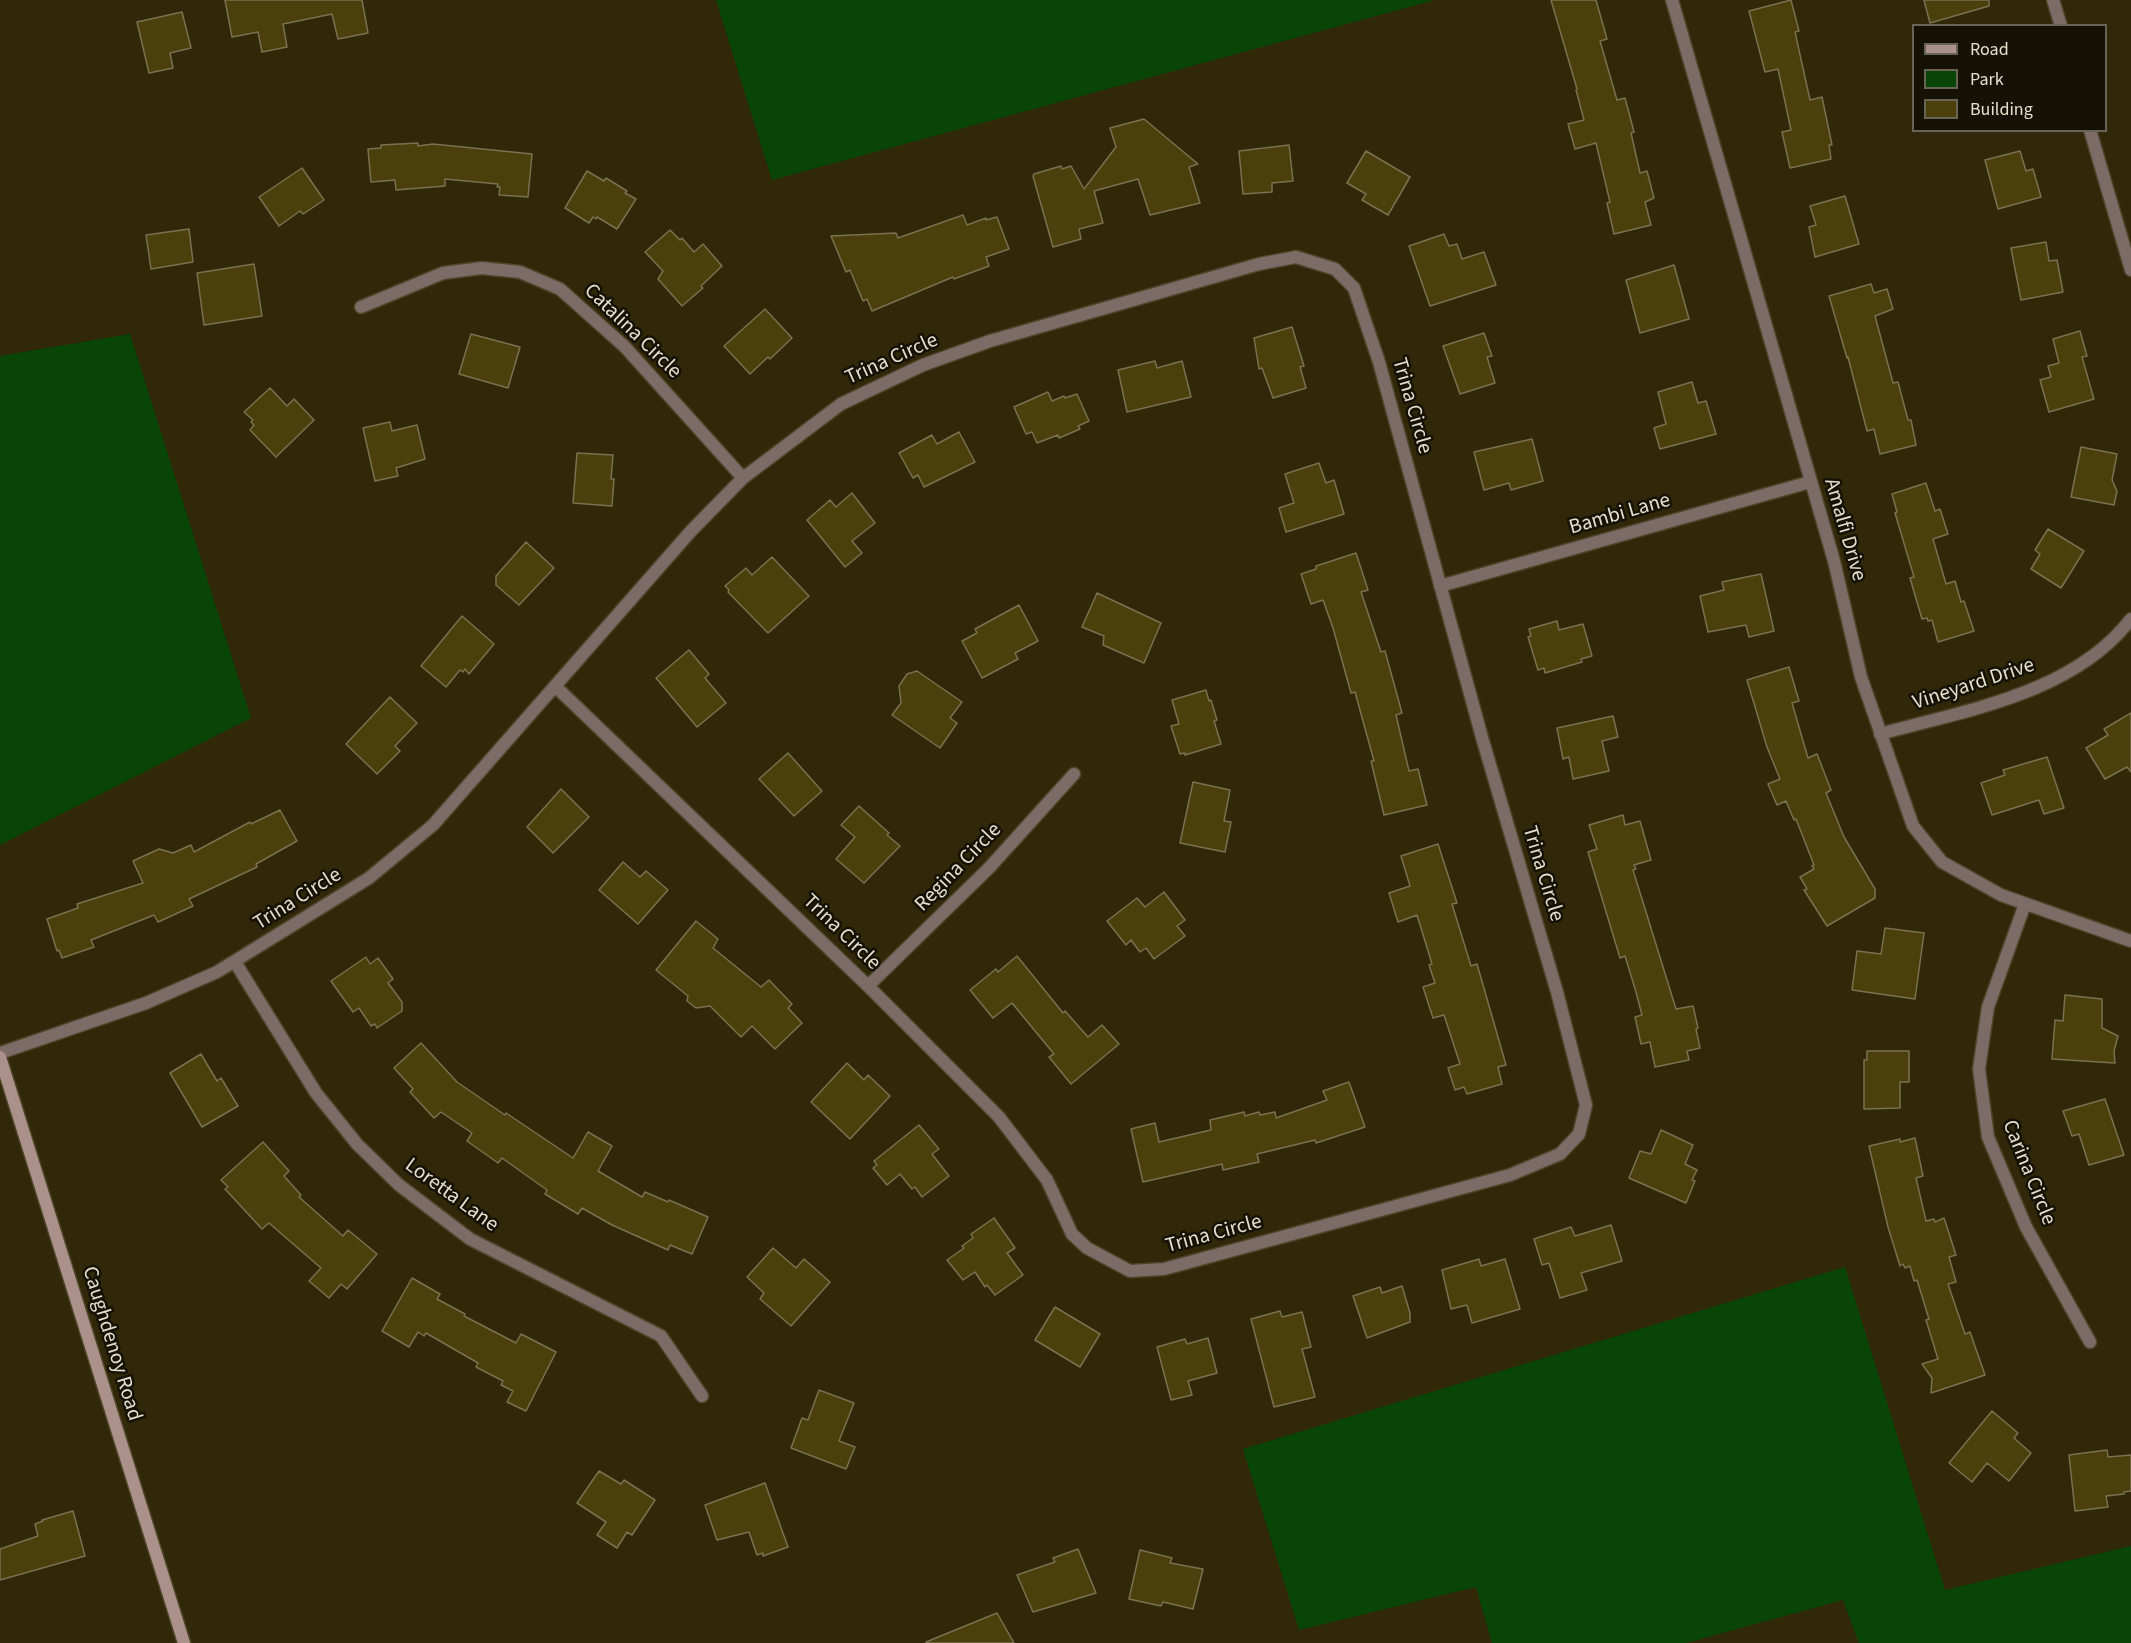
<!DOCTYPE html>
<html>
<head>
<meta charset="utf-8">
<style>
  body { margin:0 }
  #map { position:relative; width:2131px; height:1643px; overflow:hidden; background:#312809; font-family:"Source Sans 3",sans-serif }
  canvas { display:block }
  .legend { position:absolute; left:1912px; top:24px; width:195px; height:108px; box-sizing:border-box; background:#151205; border:2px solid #676455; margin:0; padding:8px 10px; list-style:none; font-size:18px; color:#e3decd }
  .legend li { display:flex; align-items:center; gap:12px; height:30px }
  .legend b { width:30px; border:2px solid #676455 }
</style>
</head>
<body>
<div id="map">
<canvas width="2131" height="1643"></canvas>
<ul class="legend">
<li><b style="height:8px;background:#ab9189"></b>Road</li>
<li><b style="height:16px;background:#084506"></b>Park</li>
<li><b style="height:16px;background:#4b3f0c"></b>Building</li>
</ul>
</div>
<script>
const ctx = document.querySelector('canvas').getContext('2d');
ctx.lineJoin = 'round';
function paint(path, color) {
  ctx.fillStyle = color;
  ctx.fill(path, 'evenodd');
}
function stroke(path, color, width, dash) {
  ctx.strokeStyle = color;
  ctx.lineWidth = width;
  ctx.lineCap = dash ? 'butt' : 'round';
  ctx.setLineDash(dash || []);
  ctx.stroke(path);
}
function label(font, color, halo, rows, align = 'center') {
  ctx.font = font + ' "Source Sans 3",sans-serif';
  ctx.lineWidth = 5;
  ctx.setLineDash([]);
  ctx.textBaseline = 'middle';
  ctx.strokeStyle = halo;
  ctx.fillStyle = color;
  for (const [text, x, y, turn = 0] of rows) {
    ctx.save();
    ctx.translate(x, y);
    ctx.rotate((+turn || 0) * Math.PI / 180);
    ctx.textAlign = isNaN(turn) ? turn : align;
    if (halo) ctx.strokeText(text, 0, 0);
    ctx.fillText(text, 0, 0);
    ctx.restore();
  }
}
const green = new Path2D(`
  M716,0H1435L772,180Z
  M130,334L251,718L0,845V356Z
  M1845,1267L1945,1590L2131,1546V1643H1859L1843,1600L1686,1643H1492L1476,1587L1299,1630L1243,1449Z`);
const building = new Path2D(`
  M225,0H362L368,33L338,39L332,14L283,24L287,47L262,52L258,32L232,37Z
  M1551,0H1596L1607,39L1600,41L1617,100L1625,98L1634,132L1631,133L1640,173L1647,171L1654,198L1645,202L1651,225L1614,234L1607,203L1610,202L1596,143L1575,149L1568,124L1584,120L1576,90L1577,89Z
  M1791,0L1799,31L1795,32L1810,100L1822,97L1832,145H1829L1831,159L1790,168L1782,132L1791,130L1778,69L1765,72L1749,11Z
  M1924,0H1989V6L1930,23Z
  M182,12L191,48L170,53L173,68L149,73L137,22Z
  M1144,119L1198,164L1189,167L1200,203L1150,215L1138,179L1094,191L1103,223L1079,229L1081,239L1053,247L1033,176L1034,174L1061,166L1062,169L1071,166L1084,189L1116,147L1110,128Z
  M418,143V146L433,144L532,154L528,197L499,195L500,187H497L498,184L445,179V186L396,190L395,180L371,182L368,149L381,148V145Z
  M1289,145L1293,181L1272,183V192L1243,194L1239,151Z
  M1366,151L1410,177L1388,215L1362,200L1366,194L1347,183Z
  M2020,151L2026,171L2033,169L2041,197L1998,209L1985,160Z
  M302,168L324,200L303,214L300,211L279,226L259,197Z
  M587,171L604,181L606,178L627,191L625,193L636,199L617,229L597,217L596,219L593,217L589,223L565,208Z
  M1845,196L1859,244L1815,257L1809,227L1816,225L1810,206Z
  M963,215L967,225L986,218V220L997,217L1009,249L986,257L989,266L954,279L953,277L872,311L867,299L863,301L850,270L846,272L831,236L896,233L898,238Z
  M189,229L193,262L151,269L146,235Z
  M670,230L680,240L682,238L694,252L703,244L722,266L701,286L703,288L682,306L658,279L663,271L645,252Z
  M1444,234L1449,246L1457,244L1462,259L1484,252L1496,285L1430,306L1409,246Z
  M2046,242L2049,261L2057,260L2063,292L2021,300L2011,248Z
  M254,264L262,316L204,325L197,273Z
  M1674,265L1689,319L1640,333L1626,280Z
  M1871,284L1874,293L1887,289L1893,309L1875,316L1893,383L1898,382L1908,420H1911L1916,445L1880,454L1874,429L1867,431L1848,357L1847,358L1829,296Z
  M765,309L792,338L770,359L768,357L750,374L724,346Z
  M1292,327L1304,366L1300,367L1306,388L1273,398L1262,368L1259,369L1254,338Z
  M2080,331L2087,356L2082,357L2094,399L2049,412L2040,380L2051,377L2048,366L2059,363L2053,339Z
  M1484,333L1492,356L1487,357L1495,383L1460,394L1443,346Z
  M471,334L520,347L508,388L459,374Z
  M1155,361L1157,368L1182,361L1191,397L1127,412L1118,370Z
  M1692,382L1698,403L1706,401L1716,434L1660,449L1654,428L1666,424L1658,392Z
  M270,388L287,406L294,399L314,420L276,457L250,430L254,425L251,422L253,420L244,412Z
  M1048,392L1052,401L1064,396L1065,398L1077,394L1089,421L1078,426L1080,429L1059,438L1058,435L1037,443L1032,432L1026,434L1014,407Z
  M390,422L392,431L417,425L425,459L396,468L398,476L375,481L363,428Z
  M959,432L975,462L924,487L918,475L913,478L899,453L932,435L937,444Z
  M1532,439L1543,481L1511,490L1509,483L1484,490L1474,452Z
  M2081,447L2117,454L2112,480L2117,491L2114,505L2071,497Z
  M577,453L613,455L611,479H614L612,506L573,503Z
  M1319,463L1326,483L1334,480L1344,514L1286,532L1279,508L1294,503L1285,474Z
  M1926,483L1935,511L1940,509L1948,534L1933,539L1946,584L1955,581L1961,602L1964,601L1974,631L1938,642L1932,620L1928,621L1927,618L1922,619L1910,578L1914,577L1895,513L1897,512L1892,494Z
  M852,493L875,523L852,541L862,553L845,567L807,520L830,500L836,507Z
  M2048,529L2084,551L2061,588L2031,569L2040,554L2035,550Z
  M526,542L554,568L519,605L496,585V576Z
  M1356,553L1368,590L1361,592L1381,652L1385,651L1402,713L1396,715L1409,771L1418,769L1427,805L1384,815L1371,761H1374L1355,692L1351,693L1333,628L1323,600L1311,604L1301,574L1316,569V566Z
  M772,557L809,596L768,633L728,592L729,590L725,586L746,568L752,575Z
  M1761,574L1774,631L1749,637L1746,625L1708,632L1700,596L1724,590L1722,582Z
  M1097,593L1161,623L1144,663L1103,645L1104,636L1082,627Z
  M1019,605L1038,641L1015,653L1018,659L982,678L962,641L977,633L975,629Z
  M462,616L494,644L469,674L465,669L463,672L460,670L446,687L421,666Z
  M1557,621L1559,630L1583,624L1592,656L1581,659L1582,662L1545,673L1544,668L1538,670L1528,637L1531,636L1529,629Z
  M689,650L709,674L705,678L726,703L697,727L656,678Z
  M1789,667L1799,701L1792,703L1808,758L1817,754L1831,790L1826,793L1844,837L1875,889V898L1827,926L1804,890L1807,889L1800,877L1814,869L1812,866L1814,865L1796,819L1794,820L1786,801L1777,805L1768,784L1780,779L1767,747L1747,680Z
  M917,671L962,702L950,718L957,723L940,748L892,715L901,703L899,686L907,674Z
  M1206,690L1209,701L1211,700L1217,720L1214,721L1221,744L1185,755V753L1180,754L1171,726L1179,724L1172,700Z
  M390,697L417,723L395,746L400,751L377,774L346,744Z
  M2131,713V772L2127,767L2105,779L2086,748L2108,735L2104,729Z
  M1613,716L1618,737L1602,741L1609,771L1573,779L1569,757L1563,759L1557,728Z
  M788,753L822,791L794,816L759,779Z
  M2047,757L2064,808L2044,814L2039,800L1992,815L1981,783L2005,775L2003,770Z
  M1193,782L1230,790L1224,821L1231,822L1225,852L1180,843Z
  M561,789L589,817L553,853L527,827Z
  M859,806L889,833L887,835L900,846L864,883L836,859L855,837L841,825Z
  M280,810L297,841L256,864L257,867L189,899L193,906L158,922L154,915L91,940L94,947L62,958L59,950L57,951L47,919L78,908L77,904L143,883L133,861L159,849L173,853L191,845L194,852L250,822L251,824Z
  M1623,815L1625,825L1640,821L1651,860L1634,865L1636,869L1633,870L1676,1009L1693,1006L1698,1028L1696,1029L1700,1048L1687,1051L1689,1060L1655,1067L1650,1042L1641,1044L1635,1017L1642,1015L1636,992L1625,956L1620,958L1588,852L1597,849L1589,825Z
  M1438,844L1457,903L1452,904L1471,966L1477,964L1506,1065L1498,1067L1502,1084L1467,1094L1464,1087L1455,1090L1448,1068L1460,1064L1444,1015L1433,1018L1423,987L1435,983L1429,965L1432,964L1417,915L1398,922L1389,893L1410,886L1401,856Z
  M623,862L640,877L646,871L668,890L638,924L599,890Z
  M1164,892L1185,920L1177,926L1185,936L1154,959L1146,948L1140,952L1131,940L1126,945L1107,921L1137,898L1145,907Z
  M696,921L718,939L713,948L761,987L769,980L792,1004L788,1008L802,1023L775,1049L752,1026L741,1037L710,1006L696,1008L687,1001L688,996L656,970Z
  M1885,928L1924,933L1915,999L1852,990L1857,951L1881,954Z
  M1017,956L1063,1013L1065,1011L1088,1037L1102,1025L1119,1044L1071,1084L1049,1057L1054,1054L1012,1003L993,1018L970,990L996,969L998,972Z
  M366,957L370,964L378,958L393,979L388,983L402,1002V1011L377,1028L375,1024L371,1026L359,1008L353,1012L331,981Z
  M2065,995L2102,999V1028L2118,1036L2114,1051L2115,1063L2052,1059L2055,1020L2063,1021Z
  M421,1043L457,1082L505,1115L506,1113L573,1158L588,1132L612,1146L598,1171L642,1197L645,1192L668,1202L669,1200L708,1217L692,1254L670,1245L668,1250L612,1225L582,1208L578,1214L545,1194L547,1190L502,1158L498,1163L467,1141L472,1133L441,1112L434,1118L410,1092L413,1089L394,1068Z
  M1867,1051H1909V1082H1900V1108L1864,1109V1060H1867Z
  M201,1054L217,1081L221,1078L238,1106L202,1127L170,1073Z
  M847,1063L864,1080L868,1075L890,1096L850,1139L811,1102Z
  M1349,1082L1365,1127L1316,1143L1315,1140L1257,1154L1259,1162L1223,1170L1222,1164L1143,1182L1131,1129L1155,1123L1159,1142L1211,1130L1210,1120L1244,1112L1245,1116L1259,1112L1260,1115L1275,1112L1276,1118L1327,1100L1323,1091Z
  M2105,1099L2124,1155L2089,1165L2079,1134L2072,1136L2063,1111Z
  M919,1125L939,1149L932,1154L949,1176L922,1197L915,1187L912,1189L900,1174L887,1185L873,1168L877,1165L874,1161Z
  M1661,1130L1693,1145L1685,1164L1697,1170L1692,1180L1695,1181L1686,1203L1629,1178L1640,1151L1651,1154Z
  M1915,1138L1923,1176L1916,1178L1926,1221L1934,1219L1935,1222L1944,1218L1956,1255L1949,1257L1956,1282L1948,1284L1965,1334L1970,1332L1985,1375L1931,1393L1932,1378L1922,1364L1938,1359L1926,1320L1929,1319L1917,1280L1914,1281L1910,1266L1905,1268L1903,1264L1900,1266L1888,1227L1869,1146L1900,1139V1142Z
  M263,1142L289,1171L284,1176L301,1195L299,1197L343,1236L348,1230L377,1254L347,1289L341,1284L329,1298L309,1281L321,1268L269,1223L262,1229L225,1189L228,1187L221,1180Z
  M994,1218L1015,1248L1007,1253L1023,1275L995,1295L987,1285L985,1287L975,1272L963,1280L947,1260L964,1248L962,1246L973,1238L971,1234Z
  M1611,1225L1622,1261L1581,1273L1587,1290L1560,1298L1549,1263L1542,1265L1534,1239L1571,1227L1575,1236Z
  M773,1248L796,1268L804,1259L830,1282L791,1326L760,1299L764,1293L747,1277Z
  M1479,1259L1481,1266L1505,1259L1520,1309L1472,1323L1467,1305L1451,1309L1442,1270Z
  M412,1278L440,1294L437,1299L465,1314L464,1316L516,1343L521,1334L556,1352L526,1411L507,1402L513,1391L501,1385L503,1381L476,1367L478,1363L426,1333L424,1336L418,1332L409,1347L382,1331Z
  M1402,1286L1410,1313V1322L1367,1338L1353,1296L1380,1287L1382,1293Z
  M1055,1307L1100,1334L1080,1367L1035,1340Z
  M1280,1311L1282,1317L1302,1312L1311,1347L1302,1349L1315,1397L1274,1407L1251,1319Z
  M1208,1338L1217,1373L1188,1381L1192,1395L1171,1400L1157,1347L1185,1339L1187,1344Z
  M819,1390L854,1403L839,1441L855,1447L846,1469L791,1448L802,1418L808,1420Z
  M1992,1411L2018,1433L2014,1438L2031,1453L2009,1481L1987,1463L1972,1482L1949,1463Z
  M2107,1450L2108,1457L2131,1455V1491L2124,1492V1494L2106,1496L2108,1507L2075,1511L2069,1455Z
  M599,1471L621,1484L624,1480L655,1500L632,1535L627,1532L617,1548L597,1535L606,1522L577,1503Z
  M765,1483L788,1547L763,1556V1553L757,1555L749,1532L717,1540L705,1505Z
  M73,1511L85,1556L0,1580V1549L38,1536L35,1524L43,1521L42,1520Z
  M1078,1549L1096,1593L1033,1612L1017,1575L1055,1562L1053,1558Z
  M1140,1550L1172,1558L1170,1563L1203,1569L1193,1609L1163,1602L1161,1606L1129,1599Z
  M997,1613L1014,1643H926V1642Z`);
const street = new Path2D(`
  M1672,0L1834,561L1861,677L1913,826L1942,862L2001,895L2131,941
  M2053,0L2061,26
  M2090,130L2131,270
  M361,307L443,273L482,268L520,272L560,289L625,347L743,478
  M1440,586L1810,482
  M1880,734C1966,710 2073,694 2131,619
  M2025,904L1988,1007L1979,1069L1988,1137L2026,1227L2090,1342
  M235,962L316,1093L357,1144L399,1185L470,1239L661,1336L702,1396
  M868,986L989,868L1074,774
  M0,1053L146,1003L217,972L369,878L433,825L691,531L743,478L841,404L923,365L990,341L1259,264L1296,257L1335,269L1354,288L1379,362L1483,741L1557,992L1586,1105L1579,1134L1560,1154L1510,1175L1164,1269L1130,1271L1087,1248L1072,1234L1047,1180L999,1117L868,986L555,686`);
const secondary = new Path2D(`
  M0,1057L184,1643`);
const streetNames = [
  ["Catalina Circle",632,332,44],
  ["Trina Circle",892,360,-24],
  ["Trina Circle",1411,406,74],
  ["Bambi Lane",1620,515,-16],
  ["Amalfi Drive",1844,530,74],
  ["Vineyard Drive",1974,685,-18],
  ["Regina Circle",959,868,-46],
  ["Trina Circle",1542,874,73],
  ["Trina Circle",298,900,-32],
  ["Trina Circle",841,933,44],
  ["Carina Circle",2028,1173,68],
  ["Loretta Lane",451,1196,36],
  ["Trina Circle",1214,1235,-15],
  ["Caughdenoy Road",111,1344,73]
];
paint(green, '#084506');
paint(building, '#4b3f0c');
stroke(building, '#7a7150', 1.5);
stroke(street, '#4d4528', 15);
stroke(secondary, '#4d4528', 15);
stroke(street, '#7c6b67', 12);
stroke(secondary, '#ab9189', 12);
label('21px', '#e3decd', '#151205', streetNames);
</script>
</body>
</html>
